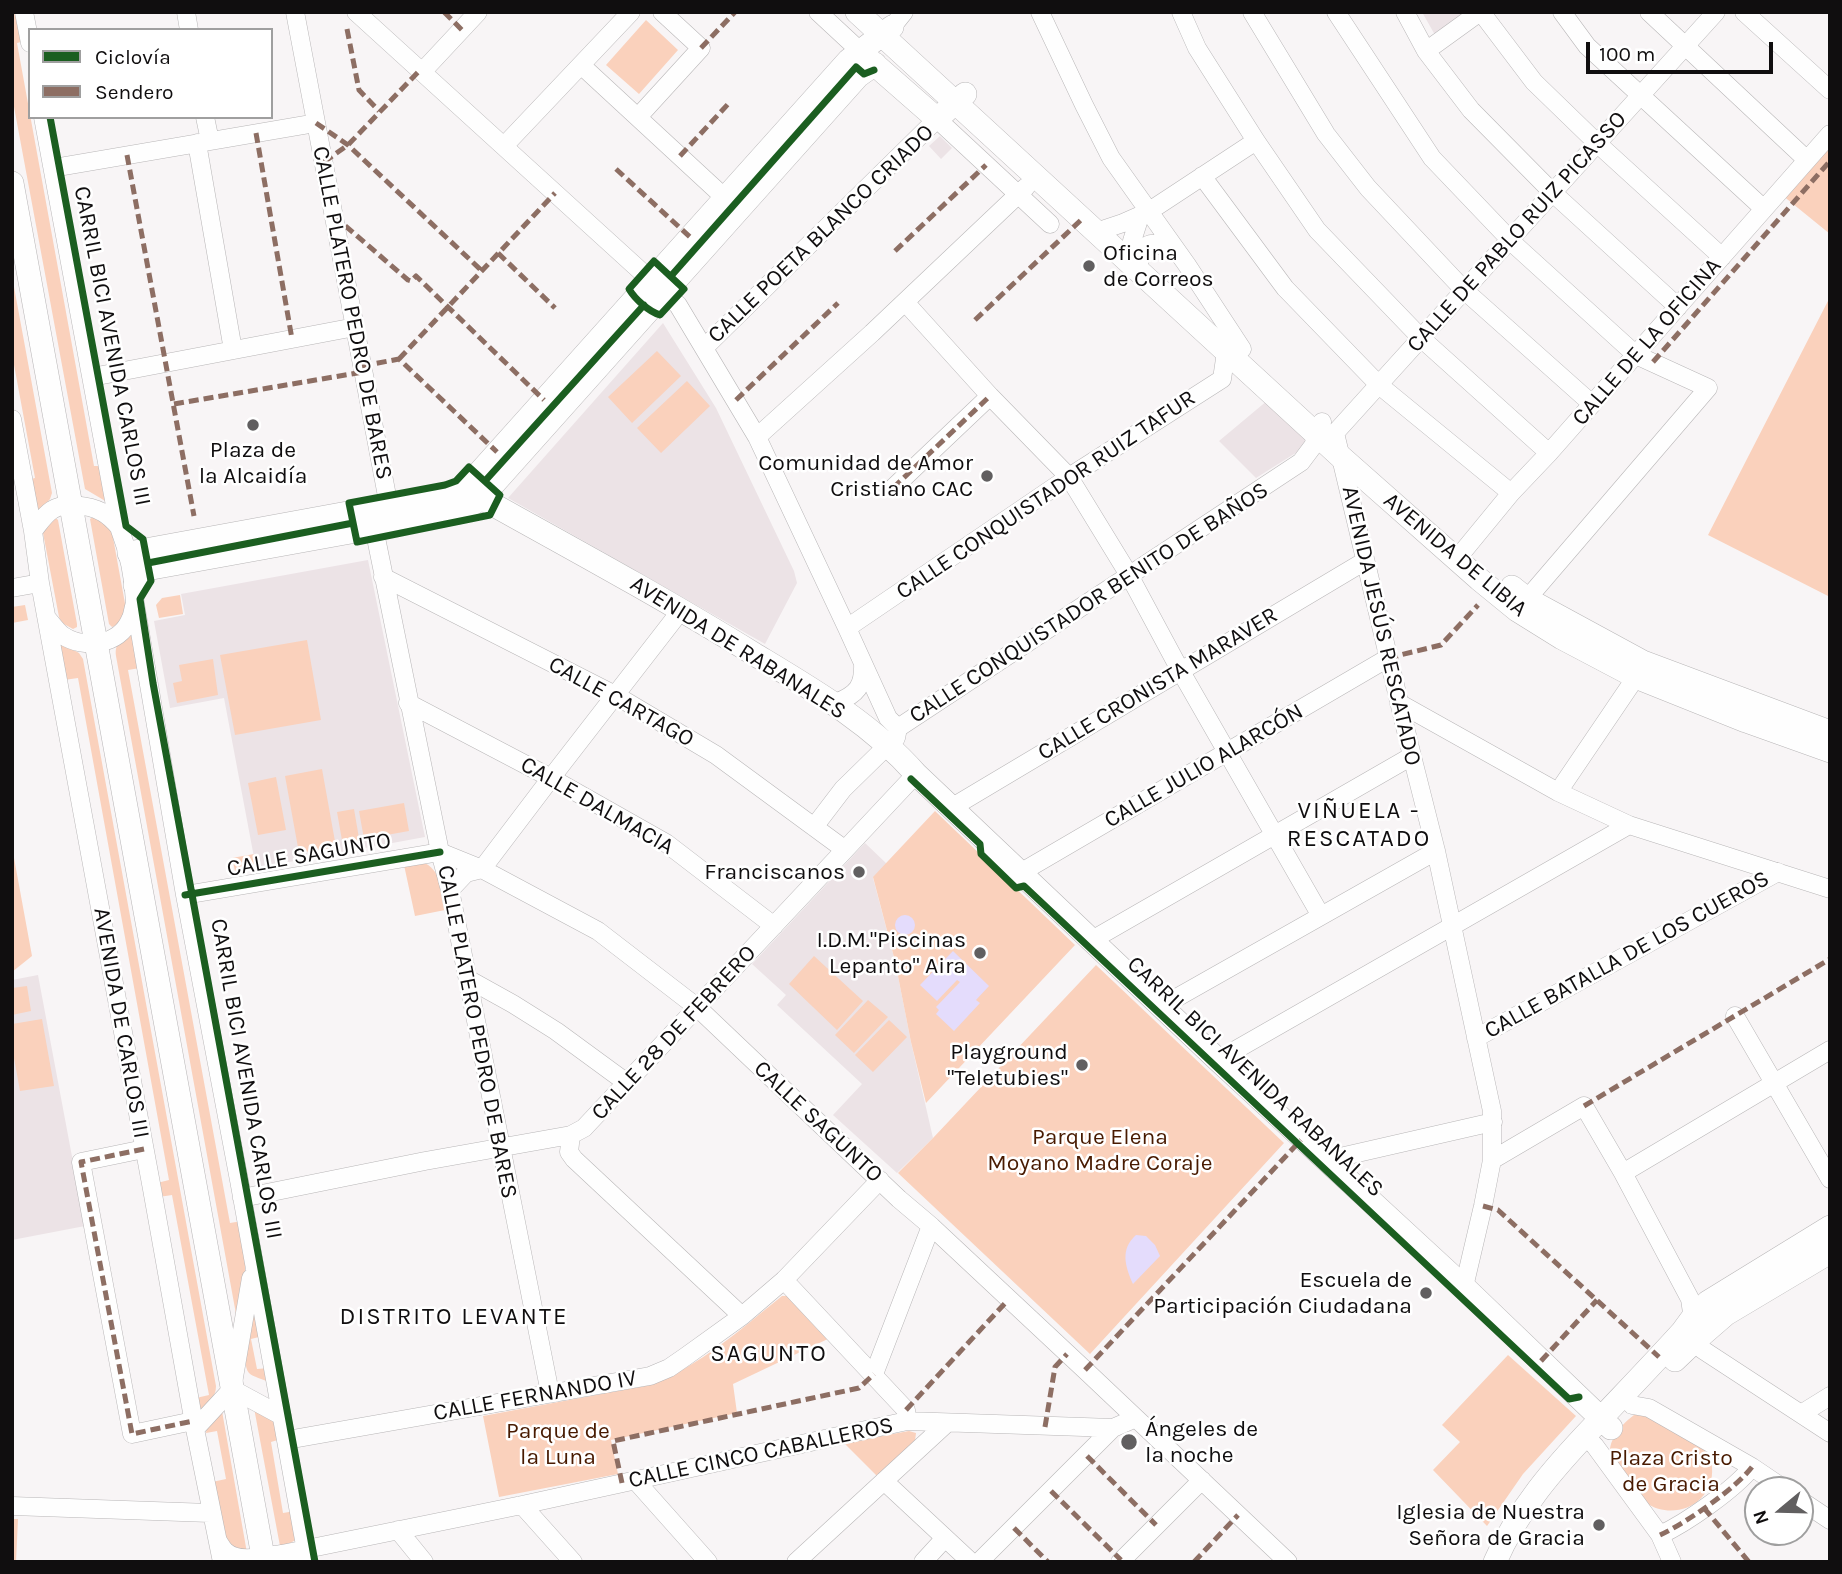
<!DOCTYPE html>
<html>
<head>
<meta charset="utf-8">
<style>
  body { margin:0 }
  #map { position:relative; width:1842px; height:1574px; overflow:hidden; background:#f8f5f6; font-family:Karla,sans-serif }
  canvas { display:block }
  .frame { position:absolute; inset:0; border:14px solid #100e0f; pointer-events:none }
  .legend { position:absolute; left:28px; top:28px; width:245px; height:91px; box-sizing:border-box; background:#fff; border:2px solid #9f9f9f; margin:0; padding:9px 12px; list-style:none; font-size:21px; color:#100e0f }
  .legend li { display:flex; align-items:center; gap:14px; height:35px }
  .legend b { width:35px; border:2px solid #9f9f9f }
  .north { position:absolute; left:1744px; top:1476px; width:70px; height:70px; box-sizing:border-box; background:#fff; border:2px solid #9f9f9f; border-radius:50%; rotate:251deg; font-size:19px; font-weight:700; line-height:28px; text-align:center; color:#100e0f }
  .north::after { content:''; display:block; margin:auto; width:24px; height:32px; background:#615f60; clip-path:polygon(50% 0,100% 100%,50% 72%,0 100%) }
  .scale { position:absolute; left:1586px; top:42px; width:187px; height:32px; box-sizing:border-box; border:4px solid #100e0f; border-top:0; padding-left:9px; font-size:21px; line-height:24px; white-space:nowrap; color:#100e0f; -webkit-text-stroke:5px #fff; paint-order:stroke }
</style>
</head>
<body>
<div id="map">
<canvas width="1842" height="1574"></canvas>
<div class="frame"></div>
<ul class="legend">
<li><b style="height:9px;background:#1b5e20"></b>Ciclovía</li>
<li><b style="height:9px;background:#8d6e63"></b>Sendero</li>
</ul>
<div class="north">N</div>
<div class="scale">100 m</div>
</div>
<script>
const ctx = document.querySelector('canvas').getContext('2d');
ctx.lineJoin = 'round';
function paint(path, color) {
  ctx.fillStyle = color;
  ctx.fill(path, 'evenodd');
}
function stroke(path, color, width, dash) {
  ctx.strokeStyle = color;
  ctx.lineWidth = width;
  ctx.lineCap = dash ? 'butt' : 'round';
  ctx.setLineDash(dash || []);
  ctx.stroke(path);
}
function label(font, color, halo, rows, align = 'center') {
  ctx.font = font + ' Karla,sans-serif';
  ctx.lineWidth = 5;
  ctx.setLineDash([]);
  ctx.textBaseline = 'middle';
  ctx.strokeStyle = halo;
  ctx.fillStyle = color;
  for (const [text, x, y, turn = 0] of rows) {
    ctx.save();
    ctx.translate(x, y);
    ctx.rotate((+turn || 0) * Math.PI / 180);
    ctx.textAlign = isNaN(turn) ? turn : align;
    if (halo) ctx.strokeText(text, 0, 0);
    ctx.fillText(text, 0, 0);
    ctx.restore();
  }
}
const built = new Path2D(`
  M1422,12H1467L1435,35Z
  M940,136L952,148L941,159L929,146Z
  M663,323L716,408L794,571L797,583L765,644L508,498Z
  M1268,400L1313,442L1256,478L1219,441Z
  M368,560L425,837L256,868L224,698L170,708L154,621L185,615L181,594Z
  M865,843L887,864L873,878L895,961L911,1042L933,1138L897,1173L833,1115L862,1084L777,1005L786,995L752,964Z
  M38,975L85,1226L12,1240V980Z`);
const green = new Path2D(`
  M12,12H20L25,41L17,43L94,466H102L107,502L85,489L12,96Z
  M646,20L678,50L639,94L606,65Z
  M1830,141V234L1782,195Z
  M12,276L52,493L50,499L38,513L27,480L35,478L12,354Z
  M1830,297V597L1708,535Z
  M657,351L681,376L632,423L608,397Z
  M687,381L710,406L661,453L637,428Z
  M55,517L58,520L77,624V627L73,629L62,623L59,617L43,533V530Z
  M93,517L105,523L112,532L126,609C124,616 119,625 112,627L109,624L90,519Z
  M180,595L183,614L159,618L156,605L162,598Z
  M25,605L28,620L12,623V607Z
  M133,627L140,668L128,670L230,1223L242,1221L245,1260V1281L238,1325L116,656C114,642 124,636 133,627Z
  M307,640L321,720L235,735L220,655Z
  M61,643L79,653L83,659L216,1386C216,1398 208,1403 200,1411L196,1398L209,1395L172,1195L159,1197L157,1183L169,1180L78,678L64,680L58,647Z
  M213,659L218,695L177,703L173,683L182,681L179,665Z
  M322,769L336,847L299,853L285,776Z
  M276,777L286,830L258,835L248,783Z
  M404,803L409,831L364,839L359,811Z
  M354,809L360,844L343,846L337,812Z
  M935,811L1075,945L926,1103L911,1042L895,961L873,877Z
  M12,847L32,956L12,972Z
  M254,854L256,868L235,871L232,858Z
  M422,862C442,869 441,892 445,910L415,916L404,865Z
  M814,956L863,1001L837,1030L789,984Z
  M1096,965L1284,1143L1090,1354L898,1173L933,1138Z
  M27,986L31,1011L12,1015V988Z
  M868,1000L888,1017L854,1053L835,1035Z
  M42,1019L54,1086L20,1091L12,1047V1024Z
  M889,1020L907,1037L873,1072L855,1055Z
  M782,1296H787L818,1330L832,1337L733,1384L737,1413L611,1440L618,1474L499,1497L483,1416L650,1385C700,1366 741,1329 782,1296Z
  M253,1306L263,1336L251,1339L257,1369L269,1368V1382C263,1379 253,1377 249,1373C240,1363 250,1319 253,1306Z
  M1508,1355L1576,1416L1523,1474L1487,1526L1433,1470L1460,1442L1442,1425Z
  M254,1408L279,1421L281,1439L271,1442L283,1513L295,1511L297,1539L282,1548L280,1546Z
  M222,1411L247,1553L233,1547L222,1537L212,1482L226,1479L217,1431L206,1433L207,1426Z
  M1642,1411L1704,1446C1708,1453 1711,1459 1712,1467C1715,1503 1675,1522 1646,1503L1610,1452C1609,1437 1628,1416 1642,1411Z
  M909,1431L916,1433L915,1441L878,1477L844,1443Z
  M12,1519H18L16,1562H12Z`);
const water = new Path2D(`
  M895 925a10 10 0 1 1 20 0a10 10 0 1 1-20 0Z
  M953,951L989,986L976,1000L980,1003L954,1031L936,1014L939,1010L936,1007L960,982L957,980L937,1001L920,985Z
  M1136,1235L1146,1236L1155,1245L1160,1256L1133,1284C1125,1266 1120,1249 1136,1235Z`);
const minor = new Path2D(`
  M24,12L30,43
  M186,12L189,30
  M295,12L387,496L374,528L440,852L450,890L550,1393
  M356,12L678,305L757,437L847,628L888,718L898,728
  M818,12L860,51
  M1040,12L1084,105L1111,158L1187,265L1242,349
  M1181,12L1197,48L1256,141L1317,230L1421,338L1549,453
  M1252,12L1326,134L1368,188L1464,290L1592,404
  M1336,12L1432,158L1516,246L1636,355L1708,388L1527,599
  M1405,12L1426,51L1471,110L1553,193L1678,307
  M1481,12L1534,82L1598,144L1722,257
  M1562,12L1587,46L1764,209
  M1649,12L1807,160
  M1744,12L1830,90
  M892,27L904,12
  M1426,51L1480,12
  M581,65L725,198
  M422,72L478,12
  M43,117L119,527C129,553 134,575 135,603L185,895L239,1180L308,1562
  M205,117L210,141
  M638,117L701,48L662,12
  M197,143L233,350
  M504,146L631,12
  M53,168L316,123
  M1202,176L1285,288L1379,385L1511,493
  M1096,232L1123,223L1148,212L1256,141
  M1131,264L1132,241L1140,216
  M1138,270C1143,240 1148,239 1176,251
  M905,302L990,396L1069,477L1129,575L1180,670L1321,916
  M704,348L937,119L1050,224
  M92,377L355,327
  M12,419L33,531L40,583L152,1189L195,1429L222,1562
  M757,437L872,333L1026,187
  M893,488L990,396
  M33,531C39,524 44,515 52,510C64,502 89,505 102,512C109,516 114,521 119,527
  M1465,549L1511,493L1549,453L1830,134
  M383,577L615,695L716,755L844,849
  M12,588L40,583
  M47,618C52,624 57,631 62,635C84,650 119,645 130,620C133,615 133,608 135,603
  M847,628L1069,477L1222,379L1226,352
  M408,703L551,778L666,843L774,926
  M835,703C857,695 864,686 863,663
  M1399,703L1558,792L1629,825L1830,889
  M896,738L898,728L1301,462L1313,446L1322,422
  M1558,792L1636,677
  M951,808L1365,561
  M814,827L843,789L888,745
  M1020,873L1388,658
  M450,890L466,873L482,869L551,778L682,609
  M185,895L440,852L482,869L598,931L698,1008L899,1199L931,1226L1085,1370L1288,1562
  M1092,940L1412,756
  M468,979L513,1004L556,1031L627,1083
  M1162,1006L1436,851
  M1735,1016L1830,1179
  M1476,1038L1778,872
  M1218,1060L1629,825
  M571,1135L569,1152L574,1159L742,1316
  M144,1149L81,1162L132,1434L193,1421
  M1327,1160L1493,1122
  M1492,1160L1584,1106L1623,1173L1690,1299L1696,1340L1703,1350L1830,1433
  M1623,1173L1830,1050
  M242,1198L425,1161L571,1135L584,1128L916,774
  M784,1280L906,1410L907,1421
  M1464,1287L1483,1206L1492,1160V1111L1436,851L1412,756L1335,433L1716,12
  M874,1374L931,1226
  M232,1389L282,1416
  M1632,1405L1649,1408L1752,1467L1786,1490
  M1801,1414L1830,1396
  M195,1429L232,1389L251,1278
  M1585,1436L1595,1446L1660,1535L1672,1562
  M287,1440L650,1376L669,1368L685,1357L742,1316L784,1280L880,1180
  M635,1480L708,1562
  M884,1481L971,1562
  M1800,1500L1830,1520
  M522,1505L573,1562
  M12,1506L210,1513
  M398,1530L424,1562
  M1660,1535C1686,1523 1735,1489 1752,1467
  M218,1541C220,1544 222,1548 225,1551C239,1564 265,1556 282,1554L522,1505L907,1421L1113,1428L1136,1418
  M796,1562L946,1424
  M923,1562L945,1538
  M979,1562L1113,1428
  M1120,1562L1202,1480`);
const major = new Path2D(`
  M857,12L1341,457L1479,579L1517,610L1562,638L1636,677L1746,721L1830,751
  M865,56L937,119L965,94
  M12,183L264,1562
  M462,492L481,498C573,549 665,599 754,654C812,689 871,723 916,774L1218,1060L1464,1287L1611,1428
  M129,553L462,492L849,60L892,27
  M135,585L141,570L461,512L481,498L858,76L875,64
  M1512,587L1527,599L1643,662L1830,732
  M1675,1360L1696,1340L1726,1314L1830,1252
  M1495,1562C1518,1509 1554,1468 1593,1427C1623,1395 1653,1364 1682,1332L1693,1317L1708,1302L1830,1227`);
const quiet = new Path2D(`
  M444,12L462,30
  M347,29L359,90L379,111
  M701,48L735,12
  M316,123L348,145L481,270
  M256,133L292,339
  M127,155L194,516
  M680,156L729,103
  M324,162L348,145L420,70
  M616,169L690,237
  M334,216L408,280L411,281L416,276L544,400
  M895,251L986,165
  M498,253L555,308
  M975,320L1082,219
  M399,359L555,193
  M1653,362L1830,161
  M362,366L399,359L497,452
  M736,400L838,303
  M174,404L363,372
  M893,488L990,396
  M1388,658L1441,645L1478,605
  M1584,1106L1830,959
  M144,1149L81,1162L132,1434L193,1421
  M1483,1206L1498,1210L1659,1357
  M1541,1361L1597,1300
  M1085,1370L1301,1140
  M906,1410L1008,1300
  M1045,1427L1055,1367L1067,1354
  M1087,1456L1156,1525
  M622,1483L613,1441L859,1388L874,1374
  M1051,1491L1121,1560
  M1704,1508L1749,1562
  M1014,1528L1048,1562
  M1660,1535C1686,1523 1735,1489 1752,1467
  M1194,1562L1238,1515`);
const cycleway = new Path2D(`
  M50,117L126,526L143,539L151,581L140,599L153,683L315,1562
  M654,261L684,289L660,315C648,311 635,299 629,289Z
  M671,276L856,67L864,74L874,70
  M469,467L500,495L490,515L357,542L349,503L445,485L456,481Z
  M485,481L644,305
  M148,563L353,523
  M911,779L980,844L981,854L1016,888L1024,886L1569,1399L1579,1397
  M185,895L440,852`);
const markers = [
  [1089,266,7,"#615f60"],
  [253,425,7,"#615f60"],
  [987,476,7,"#615f60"],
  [859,872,7,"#615f60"],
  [980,953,7,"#615f60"],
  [1082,1065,7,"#615f60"],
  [1426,1293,7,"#615f60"],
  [1129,1442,9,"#615f60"],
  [1599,1525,7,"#615f60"]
];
const streetNames = [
  ["CALLE DE PABLO RUIZ PICASSO",1517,232,-48],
  ["CALLE POETA BLANCO CRIADO",821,234,-44],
  ["CALLE PLATERO PEDRO DE BARES",352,313,79],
  ["CALLE DE LA OFICINA",1647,342,-49],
  ["CARRIL BICI AVENIDA CARLOS III",112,346,79],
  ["CALLE CONQUISTADOR RUIZ TAFUR",1046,495,-34],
  ["AVENIDA DE LIBIA",1455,555,40],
  ["CALLE CONQUISTADOR BENITO DE BAÑOS",1089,603,-33],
  ["AVENIDA JESÚS RESCATADO",1381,626,77],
  ["AVENIDA DE RABANALES",738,648,32],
  ["CALLE CRONISTA MARAVER",1158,684,-31],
  ["CALLE CARTAGO",621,702,29],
  ["CALLE JULIO ALARCÓN",1204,766,-30],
  ["CALLE DALMACIA",597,806,30],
  ["CALLE SAGUNTO",309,855,-10],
  ["CALLE BATALLA DE LOS CUEROS",1627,955,-29],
  ["AVENIDA DE CARLOS III",121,1023,80],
  ["CALLE PLATERO PEDRO DE BARES",477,1032,79],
  ["CALLE 28 DE FEBRERO",674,1033,-47],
  ["CARRIL BICI AVENIDA RABANALES",1255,1077,43],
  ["CARRIL BICI AVENIDA CARLOS III",246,1079,80],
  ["CALLE SAGUNTO",818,1122,43],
  ["CALLE FERNANDO IV",535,1396,-10],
  ["CALLE CINCO CABALLEROS",761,1453,-12]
];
const poiNames = [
  ["Oficina",1103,253,"left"],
  ["de Correos",1103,279,"left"],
  ["Plaza de",253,450,"center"],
  ["la Alcaidía",253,476,"center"],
  ["Comunidad de Amor",973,463],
  ["Cristiano CAC",973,489],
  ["Franciscanos",845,872],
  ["I.D.M.\"Piscinas",966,940],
  ["Lepanto\" Aira",966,966],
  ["Playground",1068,1052],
  ["\"Teletubies\"",1068,1078],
  ["Escuela de",1412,1280],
  ["Participación Ciudadana",1412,1306],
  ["Ángeles de",1145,1429,"left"],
  ["la noche",1145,1455,"left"],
  ["Iglesia de Nuestra",1585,1512],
  ["Señora de Gracia",1585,1538]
];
const parkNames = [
  ["Parque Elena",1100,1137],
  ["Moyano Madre Coraje",1100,1163],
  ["Parque de",558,1431],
  ["la Luna",558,1457],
  ["Plaza Cristo",1671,1458],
  ["de Gracia",1671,1484]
];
const neighbourhoodNames = [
  ["VIÑUELA -",1359,811],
  ["RESCATADO",1359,839],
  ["DISTRITO LEVANTE",454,1317],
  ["SAGUNTO",769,1354]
];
paint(built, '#ece3e6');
paint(green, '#fad1bc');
paint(water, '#e4dcfc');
stroke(minor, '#b8b6b7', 19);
stroke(major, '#b8b6b7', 24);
stroke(minor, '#fefefe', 18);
stroke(major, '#fefefe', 23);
stroke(quiet, '#8d6e63', 5, [10, 5]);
stroke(cycleway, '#1b5e20', 7);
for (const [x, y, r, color] of markers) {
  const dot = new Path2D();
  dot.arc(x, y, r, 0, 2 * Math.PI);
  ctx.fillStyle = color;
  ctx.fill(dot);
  stroke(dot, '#fff', 2.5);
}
label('23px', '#100e0f', '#fff', streetNames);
label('23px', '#100e0f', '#fff', poiNames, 'right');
label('23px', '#481a00', '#fff', parkNames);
ctx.letterSpacing = '2px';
label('24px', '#100e0f', '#fff', neighbourhoodNames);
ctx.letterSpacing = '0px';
</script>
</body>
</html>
